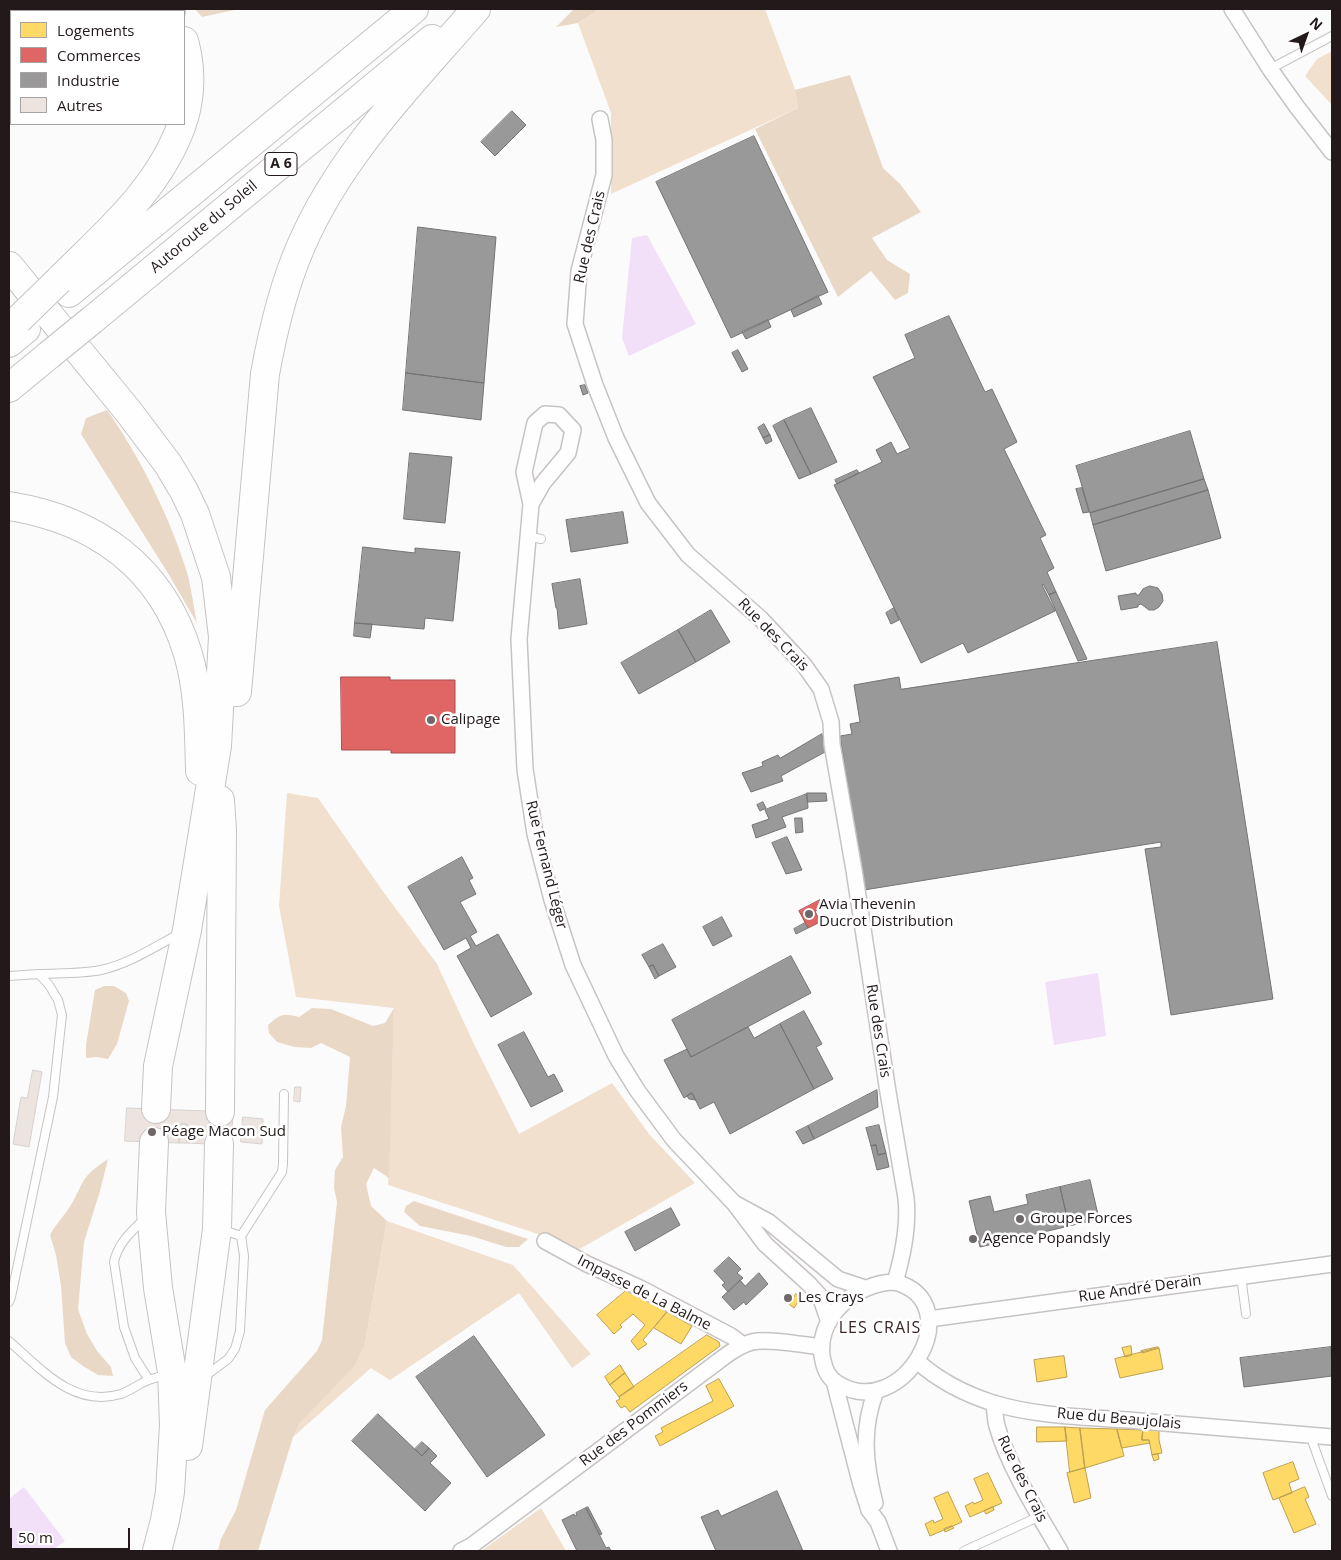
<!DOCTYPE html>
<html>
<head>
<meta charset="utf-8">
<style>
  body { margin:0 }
  #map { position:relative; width:1341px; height:1560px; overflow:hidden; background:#fbfbfb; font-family:"Open Sans",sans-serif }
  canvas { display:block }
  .frame { position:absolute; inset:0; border:10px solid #23191a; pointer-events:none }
  .legend { position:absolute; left:10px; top:10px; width:175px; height:115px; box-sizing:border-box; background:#fff; border:1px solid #a7a3a3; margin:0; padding:6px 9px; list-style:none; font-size:15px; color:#23191a }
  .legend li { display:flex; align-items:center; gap:10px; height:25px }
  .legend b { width:25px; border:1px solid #a7a3a3 }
  .north { position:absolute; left:1281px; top:10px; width:50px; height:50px; -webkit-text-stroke:4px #fff; paint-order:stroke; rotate:42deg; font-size:14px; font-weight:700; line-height:20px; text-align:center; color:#23191a }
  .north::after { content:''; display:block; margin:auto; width:18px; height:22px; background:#23191a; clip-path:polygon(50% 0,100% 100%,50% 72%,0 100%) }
  .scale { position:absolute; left:10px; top:1528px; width:120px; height:22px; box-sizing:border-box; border:2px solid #23191a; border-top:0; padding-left:6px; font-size:15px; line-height:18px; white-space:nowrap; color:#23191a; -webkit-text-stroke:4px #fff; paint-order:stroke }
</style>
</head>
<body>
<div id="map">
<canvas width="1341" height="1560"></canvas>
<div class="frame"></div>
<ul class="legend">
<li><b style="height:14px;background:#ffd966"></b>Logements</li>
<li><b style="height:14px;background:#e06666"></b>Commerces</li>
<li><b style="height:14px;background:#999"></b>Industrie</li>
<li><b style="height:14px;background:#ede4e0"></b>Autres</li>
</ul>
<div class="north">N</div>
<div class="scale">50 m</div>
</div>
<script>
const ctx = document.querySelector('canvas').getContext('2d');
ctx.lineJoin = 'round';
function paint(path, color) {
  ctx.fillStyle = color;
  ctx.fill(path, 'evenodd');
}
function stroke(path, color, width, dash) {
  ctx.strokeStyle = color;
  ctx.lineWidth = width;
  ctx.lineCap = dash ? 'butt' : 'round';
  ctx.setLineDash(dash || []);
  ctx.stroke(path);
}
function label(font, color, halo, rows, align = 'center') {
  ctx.font = font + ' "Open Sans",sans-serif';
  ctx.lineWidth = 5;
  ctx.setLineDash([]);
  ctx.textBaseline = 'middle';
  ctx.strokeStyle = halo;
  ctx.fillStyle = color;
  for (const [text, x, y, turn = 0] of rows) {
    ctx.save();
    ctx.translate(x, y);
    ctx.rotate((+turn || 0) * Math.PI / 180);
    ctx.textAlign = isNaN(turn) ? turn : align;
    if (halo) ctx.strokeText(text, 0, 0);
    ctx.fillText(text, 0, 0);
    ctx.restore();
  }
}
const green = new Path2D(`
  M600,9H765L795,89L798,108L611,194V113L578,23Z
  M1332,51V105L1305,76L1317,59Z
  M287,793L318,798L382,890L437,964L474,1044L519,1134L612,1083L649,1134L695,1183L578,1250L541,1235L388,1185L394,1008L296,997L279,906Z
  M387,1221L513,1265L591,1354L572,1368L519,1293L390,1380L371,1368L293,1437L300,1423L365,1343Z
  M541,1508L566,1551H481Z`);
const forest = new Path2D(`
  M195,9H239L202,17Z
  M574,9H600L578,23L556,27Z
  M850,75L883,168L900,184L921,212L872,238L887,260L910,274L908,293L895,300L871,271L838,297L755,129L798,108L795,90Z
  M107,410C139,455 168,514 185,566C191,584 193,604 197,623L169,575L81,434L86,418Z
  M104,986H114L126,993L129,1001L117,1044L108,1059L97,1057L86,1058V1045L95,990Z
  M312,1008L331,1009L373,1026L385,1023L394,1008L389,1178L374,1168L366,1184L371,1206L387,1221L365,1343L355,1365L300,1423L293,1437L258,1551H218L221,1539L236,1510L265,1410L317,1351L322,1340L337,1202L334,1188L335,1170L343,1157L341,1127L346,1106L350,1057L321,1043L311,1048L294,1047L277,1042L269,1033L268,1025C281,1014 283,1013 299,1017Z
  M108,1159L100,1191L84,1242L78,1309L87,1334L97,1351L111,1367L113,1376L98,1375L83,1366L71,1357L65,1343L61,1286L56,1255L50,1235C56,1224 64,1216 71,1205C76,1197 79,1188 84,1180C90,1171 99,1165 108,1159Z
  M414,1201L528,1239L519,1247H506L471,1236L420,1226L404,1212L406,1206Z`);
const water = new Path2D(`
  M647,235L696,324L629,356L622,338L632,238Z
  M1098,973L1106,1036L1054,1045L1045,982Z
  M24,1487L65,1541L51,1551H16L9,1542V1499Z`);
const homes = new Path2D(`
  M627,1290L667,1312L643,1340L647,1344L638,1350L631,1341L645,1325L633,1314L620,1325L622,1327L614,1334L597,1315Z
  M788,1293L793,1295L788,1303L784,1300Z
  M796,1294L801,1297L794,1308L790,1305Z
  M667,1312L692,1326L681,1344L654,1328Z
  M707,1335L719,1342L720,1346L630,1412L625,1406L621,1408L616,1401L620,1399L619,1397Z
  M1131,1346L1132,1355L1125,1357L1122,1348Z
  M1158,1347L1159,1348L1142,1353L1141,1351Z
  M1159,1348L1163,1369L1120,1378L1115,1359Z
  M1064,1356L1067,1377L1037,1382L1034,1360Z
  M620,1365L625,1373L610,1385L605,1377Z
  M625,1373L634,1387L619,1397L610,1385Z
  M719,1379L734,1406L660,1446L655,1436L663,1432L661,1428L713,1401L706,1386Z
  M1037,1427H1065L1067,1441L1037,1442Z
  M1065,1427L1080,1428L1085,1468L1070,1472Z
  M1080,1428L1117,1429L1124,1456L1085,1468Z
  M1117,1429L1143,1430L1142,1440H1149L1150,1443L1122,1448Z
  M1143,1430H1159V1440L1162,1453L1152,1455L1149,1440H1142Z
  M1158,1454L1159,1459L1154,1461L1152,1455Z
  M1293,1462L1299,1479L1289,1483L1292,1493L1273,1500L1263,1473Z
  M1085,1468L1091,1498L1074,1503L1067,1473Z
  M988,1473L1002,1503L970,1517L965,1506L973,1502L974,1504L983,1500L974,1479Z
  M1305,1487L1309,1497L1305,1499L1316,1524L1294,1533L1279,1498Z
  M948,1492L962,1522L930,1536L925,1524L933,1520L934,1523L943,1519L934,1498Z
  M993,1507L994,1510L986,1514L984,1511Z
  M952,1526L954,1528L945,1532L944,1529Z`);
const shops = new Path2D(`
  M341,677H390V680H455V753H391V750H342Z
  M820,900L823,907L815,911L820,922L808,928L799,911Z`);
const industry = new Path2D(`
  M512,111L526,125L495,156L481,142Z
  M754,136L828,292L731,338L656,182Z
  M418,227L496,237L484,383L406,373Z
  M818,296L822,304L794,317L791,310Z
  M949,316L985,392L992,389L1017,442L1004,449L1046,535L1040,538L1054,568L1047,572L1056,592L1049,595L1043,584L1042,585L1055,611L968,653L963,643L921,663L834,485L882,462L876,450L891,442L897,454L910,448L873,377L915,358L905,335Z
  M768,320L771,327L746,339L742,332Z
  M738,350L748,369L742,372L732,353Z
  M406,373L484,383L481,420L403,410Z
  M585,385L588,393L583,395L580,386Z
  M811,408L837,462L811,474L784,420Z
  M784,420L811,474L799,479L773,426Z
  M764,424L770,435L763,438L758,428Z
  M1190,431L1204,479L1090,513L1076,466Z
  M770,435L772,441L766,444L763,438Z
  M410,453L452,457L445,523L404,519Z
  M857,470L859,473L837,484L835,480Z
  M1204,479L1208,490L1093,525L1090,513Z
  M1082,488L1089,512L1083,513L1076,489Z
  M1208,490L1221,538L1106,571L1093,525Z
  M623,512L628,543L571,552L566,520Z
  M363,547L415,553V548L460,552L453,621L425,618L424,629L355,623Z
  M580,579L587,624L559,629L557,608H556L552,584Z
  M1150,586L1158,588L1162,594L1163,601L1159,607L1154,610H1149L1141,604L1138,605V607L1121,610L1118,596L1136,593V595H1139L1143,589Z
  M1056,592L1087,659L1078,661L1049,595Z
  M894,608L899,620L891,624L886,613Z
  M711,610L730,642L696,662L678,630Z
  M355,623L372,624L370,638L354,636Z
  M678,630L696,662L639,694L621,663Z
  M1217,642L1273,999L1171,1015L1145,849L1161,847V842L864,890L840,736L852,734L850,724L860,722L854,685L899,677L901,689Z
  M822,734L825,752L781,776L783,781L751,792L742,773L763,766L762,762L778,755L780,758Z
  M807,793H826L827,801L808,802Z
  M807,794L808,808L782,817L786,827L756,838L752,825L769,819L765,810Z
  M763,802L766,808L760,811L757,805Z
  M795,818H802L803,832L796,833Z
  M787,837L802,870L786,874L772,843Z
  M462,857L473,878L469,880L476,894L460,902L477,932L470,936L476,946L498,934L532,994L491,1017L457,956L471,948L466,938L444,950L408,887Z
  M722,917L732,936L713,946L703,927Z
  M805,923L808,928L796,934L794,929Z
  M663,944L676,967L659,976L653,965L649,967L642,955Z
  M791,956L811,993L691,1057L672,1020Z
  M653,965L659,976L655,979L649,967Z
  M804,1011L822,1044L816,1047L833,1079L814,1089L780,1024Z
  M780,1024L814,1089L730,1134L714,1102L700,1109L692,1093L684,1098L664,1060L687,1049L691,1057L748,1027L754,1038Z
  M524,1032L548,1077L554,1074L563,1091L531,1107L498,1045Z
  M877,1090L878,1107L814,1139L808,1126Z
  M692,1093L696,1100L689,1099L687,1096Z
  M879,1125L886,1153L878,1155L876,1145L871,1146L866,1128Z
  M808,1126L814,1139L803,1144L796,1132Z
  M876,1145L878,1155L886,1153L889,1167L877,1170L871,1146Z
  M1090,1180L1099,1219L1069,1226L1060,1187Z
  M1060,1187L1069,1226L980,1247L969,1201L990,1196L994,1212L1028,1204L1026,1195Z
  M671,1208L680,1225L635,1251L625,1232Z
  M729,1257L741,1269L737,1273L743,1278L728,1292L722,1285L725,1283L714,1271Z
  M759,1273L768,1284L746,1305L744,1302L734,1310L722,1297L740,1280L745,1286Z
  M474,1336L545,1435L487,1477L416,1377Z
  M1331,1347L1332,1376L1244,1387L1240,1358Z
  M378,1414L422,1456L429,1448L437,1456L430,1463L451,1483L425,1511L352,1441Z
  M422,1442L429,1448L422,1456L415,1449Z
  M777,1491L803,1551H716L701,1517L718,1510L721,1516Z
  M588,1507L602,1534L600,1535L586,1508Z
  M586,1508L606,1548L609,1547L611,1551H577L562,1520L574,1514L575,1516L577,1515L576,1513Z`);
const building = new Path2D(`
  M33,1070L42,1072L29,1147L13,1144L21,1097L27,1098Z
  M295,1087H301L300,1102L294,1101Z
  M127,1108L233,1112L231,1145L187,1143V1124H180L179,1143L125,1141Z
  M243,1117L263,1119L262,1144L241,1142Z
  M180,1124H187V1143H179Z`);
const service = new Path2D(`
  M1270,69L1332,36
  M527,536L541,539
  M39,974C59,973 81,974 101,970C129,964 154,947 179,934
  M9,976L39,974L49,985L58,1000L62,1015L53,1097L11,1297L9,1302
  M144,1219C131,1232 118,1243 114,1262L124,1327L135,1358L149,1380
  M241,1236L282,1172L283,1164L284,1094
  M1241,1276L1246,1314
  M9,1341C42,1370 74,1408 121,1394C129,1391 135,1387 142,1383C150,1379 159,1377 167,1374
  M204,1377L228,1359L235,1349L240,1331L244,1256L241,1236L223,1230
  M1310,1435L1332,1496
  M964,1551L1040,1516`);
const minor = new Path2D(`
  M1232,9L1270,69L1297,107L1332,152
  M600,119L604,140V175L579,271L575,324L595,385L616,438L648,503L688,555L761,619L804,665L821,689L831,722L832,744L854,870L888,1092L906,1198C909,1227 903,1255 895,1282
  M531,504L543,483L568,453L573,430L559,415L545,414L535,423L524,472L531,504L519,639L525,769L535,834L552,900L573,965L616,1056L637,1090L674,1140L734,1203
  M545,1241L587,1264L640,1288L731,1336L738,1341L741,1346
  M895,1282C972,1303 902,1425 837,1383C830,1379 825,1370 823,1361C813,1319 856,1282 895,1282Z
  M929,1319L1332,1264
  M829,1322L820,1296L809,1284L765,1244L734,1203L769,1222L838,1279L865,1288
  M917,1361C938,1380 965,1394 993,1403C1035,1416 1084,1417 1128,1420C1196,1426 1264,1431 1332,1437
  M834,1381L861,1485L869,1510L878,1522L889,1551
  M994,1403C995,1411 995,1419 997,1426C1008,1466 1039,1515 1060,1551
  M875,1503C865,1465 861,1429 876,1391
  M461,1551L471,1546L712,1366C724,1357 737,1346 752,1342C768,1338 804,1345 822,1347`);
const motorway = new Path2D(`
  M169,9L171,11
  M184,41C191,66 191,93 184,118
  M9,266L128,411L168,464L184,491L195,514L216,577L223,637L217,746L187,930L158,1066L156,1109
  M59,280C106,233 159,189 182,124
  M69,293L414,9
  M92,320L432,39
  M9,343L26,329
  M9,388L49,355
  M9,506C96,520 162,567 188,654C199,691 199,732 200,771
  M237,692L265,374C273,330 283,287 301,246C340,155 412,83 476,9
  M220,1112L222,830L220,800
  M154,1142L151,1212L158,1288L172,1372L174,1425L170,1492L165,1520L157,1551
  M188,1446L217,1229L219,1144`);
const motorwayBridge = new Path2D(`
  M18,320L59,280
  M49,355L92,320`);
const markers = [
  [431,720,5,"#6f6869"],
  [809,914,5,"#6f6869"],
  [152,1132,5,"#6f6869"],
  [1020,1219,5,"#6f6869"],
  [973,1239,5,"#6f6869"],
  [788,1298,5,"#6f6869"]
];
const shields = [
  [281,164,32]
];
const shieldNames = [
  ["A 6",281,164]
];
const streetNames = [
  ["Autoroute du Soleil",204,227,-40],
  ["Rue des Crais",590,237,-77],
  ["Rue des Crais",773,635,46],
  ["Rue Fernand Léger",546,865,76],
  ["Rue des Crais",878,1031,81],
  ["Rue André Derain",1140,1289,-8],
  ["Impasse de La Balme",644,1293,27],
  ["Rue du Beaujolais",1119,1419,5],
  ["Rue des Pommiers",634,1424,-37],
  ["Rue des Crais",1022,1479,64]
];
const poiNames = [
  ["Calipage",441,720],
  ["Avia Thevenin",819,905],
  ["Ducrot Distribution",819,922],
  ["Péage Macon Sud",162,1132],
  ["Groupe Forces",1030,1219],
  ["Agence Popandsly",983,1239],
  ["Les Crays",798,1298]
];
const neighbourhoodNames = [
  ["LES CRAIS",880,1328]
];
paint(green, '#f1e0ce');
paint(forest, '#ead8c6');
paint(water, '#f2dff8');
paint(homes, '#ffd966');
stroke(homes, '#bd9f4f', 1);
paint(shops, '#e06666');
stroke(shops, '#a74f4f', 1);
paint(industry, '#999');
stroke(industry, '#767373', 1);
paint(building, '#ede4e0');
stroke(building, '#d7d2d0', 1);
stroke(service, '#c8c3c3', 10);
stroke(minor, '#c8c3c3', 18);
stroke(motorway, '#c8c3c3', 30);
stroke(service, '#fefefe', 8);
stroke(minor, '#fefefe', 15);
stroke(motorway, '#fefefe', 28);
stroke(motorwayBridge, '#c8c3c3', 30, []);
stroke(motorwayBridge, '#fefefe', 28);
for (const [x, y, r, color] of markers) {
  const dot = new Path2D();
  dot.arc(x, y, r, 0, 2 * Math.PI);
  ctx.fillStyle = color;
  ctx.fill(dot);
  stroke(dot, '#fff', 2);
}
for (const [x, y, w] of shields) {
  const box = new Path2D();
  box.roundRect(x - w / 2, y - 11.5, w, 23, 4);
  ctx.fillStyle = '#fff';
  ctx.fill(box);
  stroke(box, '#23191a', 1);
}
label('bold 14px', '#23191a', null, shieldNames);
label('15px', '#23191a', '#fff', streetNames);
label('15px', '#23191a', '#fff', poiNames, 'left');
ctx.letterSpacing = '1px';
label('16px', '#382325', '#fff', neighbourhoodNames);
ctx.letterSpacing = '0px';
</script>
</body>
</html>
